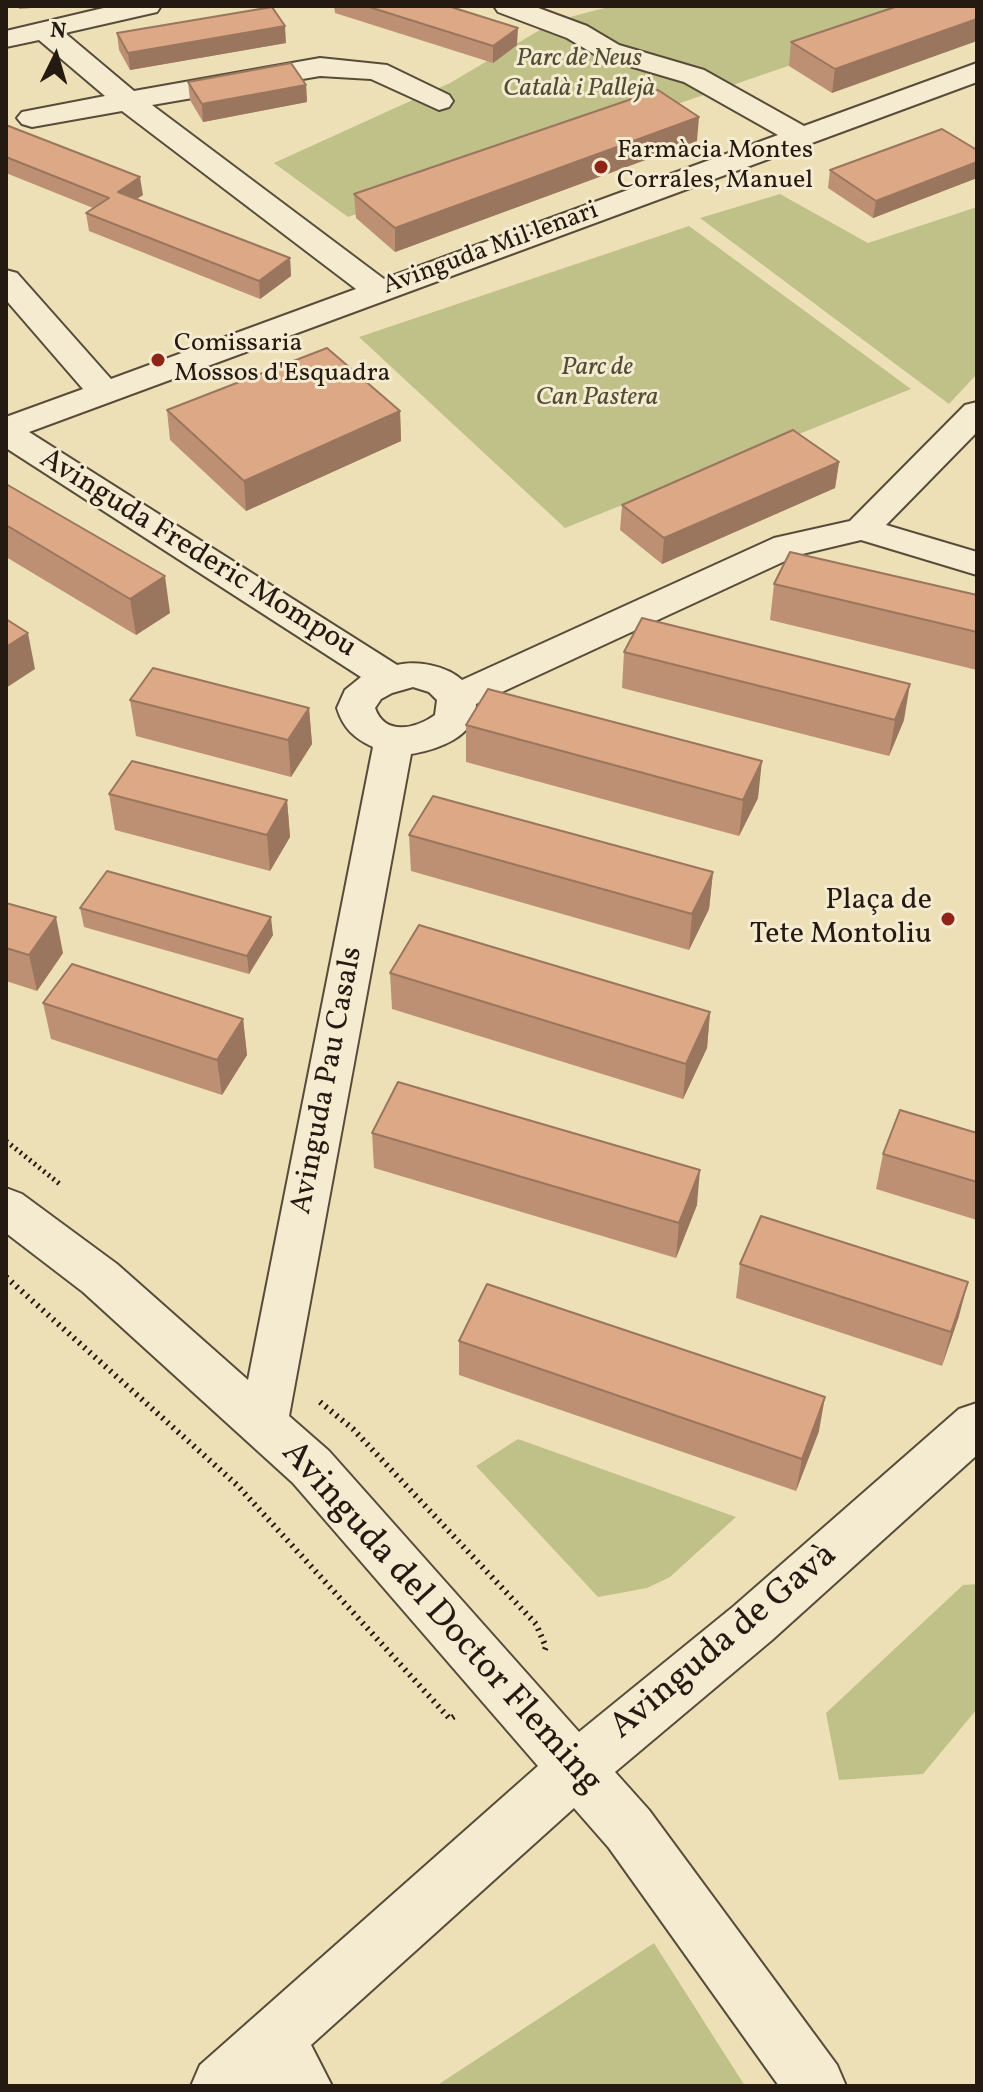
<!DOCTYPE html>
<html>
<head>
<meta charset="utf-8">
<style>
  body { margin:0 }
  #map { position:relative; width:983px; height:2092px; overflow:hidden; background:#eee0b6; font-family:Vollkorn,serif }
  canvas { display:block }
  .frame { position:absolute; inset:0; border:8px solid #251a11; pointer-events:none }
  .north { position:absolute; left:16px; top:16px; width:80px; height:80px; -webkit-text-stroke:6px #f4ebd0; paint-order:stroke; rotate:5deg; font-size:22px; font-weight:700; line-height:32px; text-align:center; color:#251a11 }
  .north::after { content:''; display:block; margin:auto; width:28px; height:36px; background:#251a11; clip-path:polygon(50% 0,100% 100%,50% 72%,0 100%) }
</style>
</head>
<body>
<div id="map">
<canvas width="983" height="2092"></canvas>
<div class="frame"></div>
<div class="north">N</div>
</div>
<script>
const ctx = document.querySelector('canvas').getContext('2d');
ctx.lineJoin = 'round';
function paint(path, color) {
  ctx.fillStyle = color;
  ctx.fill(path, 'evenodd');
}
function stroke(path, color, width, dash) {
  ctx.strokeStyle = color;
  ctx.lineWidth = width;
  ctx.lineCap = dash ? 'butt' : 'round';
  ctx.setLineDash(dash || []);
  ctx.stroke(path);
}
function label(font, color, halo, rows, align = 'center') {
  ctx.font = font + ' Vollkorn,serif';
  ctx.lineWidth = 6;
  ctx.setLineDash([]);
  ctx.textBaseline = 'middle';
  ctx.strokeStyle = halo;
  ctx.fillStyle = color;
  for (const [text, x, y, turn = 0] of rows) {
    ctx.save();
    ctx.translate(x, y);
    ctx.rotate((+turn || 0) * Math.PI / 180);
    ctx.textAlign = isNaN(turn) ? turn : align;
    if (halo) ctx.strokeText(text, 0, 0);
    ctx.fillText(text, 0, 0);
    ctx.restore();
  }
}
const green = new Path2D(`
  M612,6H963L348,217L274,163L450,83L555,21Z
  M780,194L868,243L977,207V374L949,404L700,218Z
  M689,226L911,389L565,528L359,337Z
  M518,1439L736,1517L670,1577L647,1588L598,1597L476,1466Z
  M977,1584V1709L923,1774L839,1780L826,1713L963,1585Z
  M654,1943L745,2086H436Z`);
const pathFar1 = new Path2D(`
  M6,1141L61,1185`);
const path = new Path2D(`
  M6,1277L237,1485L450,1719L458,1714
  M320,1402L353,1429L536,1624L546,1647L543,1654`);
const minor = new Path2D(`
  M112,6H161L157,12L65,33L134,91L320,58L387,65L449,95L453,101L449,107L439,110L371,79L320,76L152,105L384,279L778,135L684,82L599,57L567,38L498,12L494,6H533L587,26L619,45L704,70L804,126L977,63V82L29,432L397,665C417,660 447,666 462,680L774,538L850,521L965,405L977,402V432L886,525L977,552V575L861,540L798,555L476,704C477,737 436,750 411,754L289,1416L329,1451L579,1732L734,1606L959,1409L977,1403V1455L772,1640L615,1772L649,1810L837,2065L846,2086H779L609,1848L574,1808L311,2045L332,2086H191L200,2065L538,1766L293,1483L83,1292L6,1233V1188L22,1194L117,1264L248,1380L373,747C354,738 343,728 337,708L345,690L361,677L6,448V417L83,389L6,300V270L17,273L111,379L356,289L122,111L32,127L22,124L17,118L22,112L105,96L39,40L6,47V31ZM413,687L429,692L437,700L435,715C417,728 385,737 375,708L381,699L392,693Z`);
const wall = new Path2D(`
  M19,6H58L19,9Z
  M334,6H448L517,45L493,63L335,13Z
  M898,6L832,93L789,66L791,42Z
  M117,33L286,43L130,70L119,50Z
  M188,82L306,85L307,102L203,122L190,100Z
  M6,125L143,195L136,199L290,258L291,276L260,299L89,231L86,213L93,208L6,173Z
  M697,141L395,252L356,218L354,194Z
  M977,150V178L873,218L828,188L830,170Z
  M167,410L400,411L401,441L246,511L170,440Z
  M839,462L835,488L662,564L620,530L622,505Z
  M6,484L170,613L136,635L6,557Z
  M774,584L977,595V670L770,620Z
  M624,652L904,720L889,756L622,688Z
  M130,700L309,708L312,744L291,777L136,736Z
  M466,725L758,798L739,836L466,762Z
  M109,794L287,800L290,837L270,871L115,830Z
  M409,835L713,872L709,909L689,950L411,871Z
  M6,903L63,953L37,991L6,981Z
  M80,908L273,935L249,974L84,927Z
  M390,973L710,1012L707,1048L683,1099L392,1009Z
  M43,1003L243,1019L247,1055L222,1095L51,1039Z
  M372,1133L697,1205L676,1258L374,1168Z
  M977,1133V1220L876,1189L883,1154Z
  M740,1264L959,1316L942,1366L736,1298Z
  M459,1341L819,1431L796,1491L459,1375Z`);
const shadedWall = new Path2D(`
  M977,19V41L832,93L835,69Z
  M285,26L286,43L130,70L128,53Z
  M518,28L517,45L493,63V46Z
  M306,85L307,102L203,122L202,104Z
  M699,117L697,141L395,252V228Z
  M977,162V178L873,218L876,201Z
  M140,177L143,195L120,210L118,192Z
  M290,258L291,276L260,299L259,281Z
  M400,411L401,441L246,511L244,481Z
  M839,462L835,488L662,564L664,538Z
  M165,576L170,613L136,635L130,599Z
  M28,633L35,669L6,688V647Z
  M910,684L904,720L889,756L895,720Z
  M309,708L312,744L291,777L288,740Z
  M762,761L758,798L739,836L743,800Z
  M287,800L290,837L270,871L267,835Z
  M713,872L709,909L689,950L692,914Z
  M56,917L63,953L37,991L29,955Z
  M271,917L273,935L249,974L247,956Z
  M710,1012L707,1048L683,1099L686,1064Z
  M243,1019L247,1055L222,1095L217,1060Z
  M700,1170L697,1205L676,1258L679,1223Z
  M968,1282L959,1316L942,1366L951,1332Z
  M825,1397L819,1431L796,1491L802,1459Z`);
const building = new Path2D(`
  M366,6H448L518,28L493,46Z
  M898,6H977V19L835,69L791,42Z
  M272,7L285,26L128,53L117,33Z
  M291,63L306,85L202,104L188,82Z
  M658,90L699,117L395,228L354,194Z
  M6,125L140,177L118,192L290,258L259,281L86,213L109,198L6,157Z
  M942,129L977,150V162L876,201L830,170Z
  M327,348L400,411L244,481L167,410Z
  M793,430L839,462L664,538L622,505Z
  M6,484L165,576L130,599L6,525Z
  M790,552L977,595V632L774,584Z
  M642,618L910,684L895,720L624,652Z
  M6,619L28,633L6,647Z
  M153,668L309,708L288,740L130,700Z
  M488,689L762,761L743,800L466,725Z
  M132,761L287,800L267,835L109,794Z
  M433,796L713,872L692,914L409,835Z
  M107,871L271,917L247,956L80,908Z
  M6,903L56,917L29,955L6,948Z
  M419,925L710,1012L686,1064L390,973Z
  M72,964L243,1019L217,1060L43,1003Z
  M398,1082L700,1170L679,1223L372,1133Z
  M900,1110L977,1133V1182L883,1154Z
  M761,1216L968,1282L951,1332L740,1264Z
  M487,1284L825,1397L802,1459L459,1341Z`);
const markers = [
  [601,167,8,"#8f2418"],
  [158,360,8,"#8f2418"],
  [948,919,8,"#8f2418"]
];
const farParknames = [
  ["Parc de Neus",579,60],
  ["Català i Pallejà",579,90],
  ["Parc de",597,369],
  ["Can Pastera",597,399]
];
const farPoinames = [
  ["Farmàcia Montes",617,152],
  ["Corrales, Manuel",617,182],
  ["Comissaria",174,345],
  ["Mossos d'Esquadra",174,375]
];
const farStreetnames = [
  ["Avinguda Mil·lenari",491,250,-20]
];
const streetNames = [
  ["Avinguda Frederic Mompou",197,555,32],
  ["Avinguda Pau Casals",329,1081,-79]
];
const poiNames = [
  ["Plaça de",932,902],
  ["Tete Montoliu",932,936]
];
const nearStreetnames = [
  ["Avinguda del Doctor Fleming",440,1619,48],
  ["Avinguda de Gavà",725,1643,-40]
];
paint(green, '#bfc189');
stroke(minor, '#574c3a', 4);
stroke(pathFar1, '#251a11', 5, [2, 4]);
stroke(path, '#251a11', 6, [2, 5]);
paint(minor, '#f4ebd0');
paint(wall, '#bd9073');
paint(shadedWall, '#9a765e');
paint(building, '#dca886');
stroke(building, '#9a765e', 2);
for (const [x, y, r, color] of markers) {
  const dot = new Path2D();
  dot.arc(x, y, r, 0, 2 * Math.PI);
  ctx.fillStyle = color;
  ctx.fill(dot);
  stroke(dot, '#f4ebd0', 3);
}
label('italic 26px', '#534c35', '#f4ebd0', farParknames);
label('26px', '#251a11', '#f4ebd0', farPoinames, 'left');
label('26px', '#251a11', '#f4ebd0', farStreetnames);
label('30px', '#251a11', '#f4ebd0', streetNames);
label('30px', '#251a11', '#f4ebd0', poiNames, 'right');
label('36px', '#251a11', '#f4ebd0', nearStreetnames);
</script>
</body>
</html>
